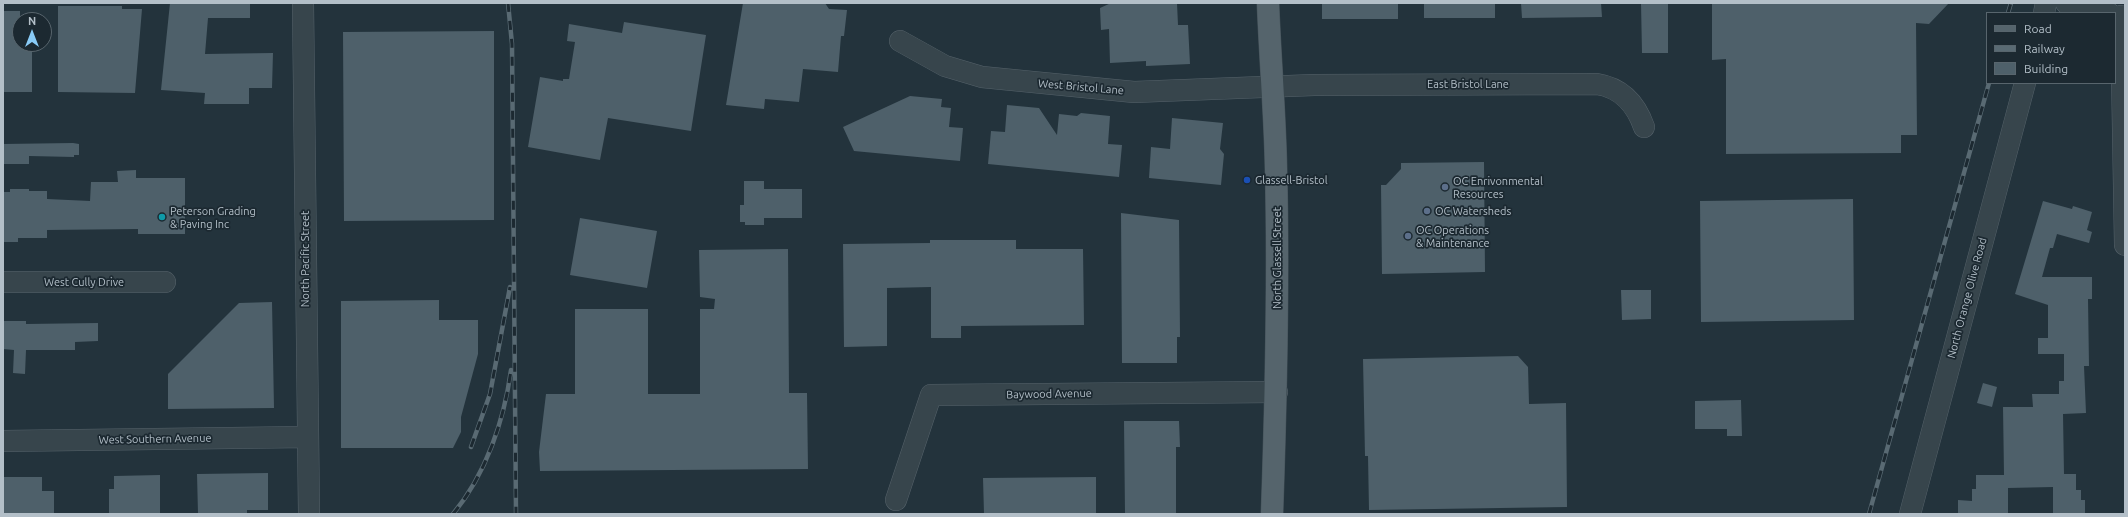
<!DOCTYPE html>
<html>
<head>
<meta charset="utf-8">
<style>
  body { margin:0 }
  #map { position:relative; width:2128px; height:517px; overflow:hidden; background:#23333c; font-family:Ubuntu,sans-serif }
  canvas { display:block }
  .frame { position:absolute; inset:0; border:4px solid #b3bfc8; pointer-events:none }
  .legend { position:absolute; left:1986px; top:12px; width:130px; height:72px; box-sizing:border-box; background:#1c2931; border:1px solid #58656d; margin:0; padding:5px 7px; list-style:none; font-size:12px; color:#b3bfc8 }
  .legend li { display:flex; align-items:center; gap:8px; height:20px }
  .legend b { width:20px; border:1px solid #58656d }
  .north { position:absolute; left:12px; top:12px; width:40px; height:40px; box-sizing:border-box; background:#1c2931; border:1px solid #58656d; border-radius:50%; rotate:0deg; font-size:11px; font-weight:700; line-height:16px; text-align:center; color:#b3bfc8 }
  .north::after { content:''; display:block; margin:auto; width:14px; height:18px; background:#89cbf6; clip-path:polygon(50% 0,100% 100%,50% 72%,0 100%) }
</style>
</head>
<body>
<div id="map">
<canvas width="2128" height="517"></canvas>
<div class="frame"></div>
<ul class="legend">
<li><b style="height:5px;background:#55646c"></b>Road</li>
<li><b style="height:5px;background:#596a73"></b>Railway</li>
<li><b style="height:11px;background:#4e606a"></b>Building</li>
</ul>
<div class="north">N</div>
</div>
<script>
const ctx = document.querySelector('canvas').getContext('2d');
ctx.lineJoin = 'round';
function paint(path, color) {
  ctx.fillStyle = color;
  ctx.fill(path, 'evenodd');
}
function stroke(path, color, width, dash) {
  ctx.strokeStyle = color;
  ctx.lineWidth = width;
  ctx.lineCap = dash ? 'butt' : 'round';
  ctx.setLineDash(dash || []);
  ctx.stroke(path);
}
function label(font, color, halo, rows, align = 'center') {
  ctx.font = font + ' Ubuntu,sans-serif';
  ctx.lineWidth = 3.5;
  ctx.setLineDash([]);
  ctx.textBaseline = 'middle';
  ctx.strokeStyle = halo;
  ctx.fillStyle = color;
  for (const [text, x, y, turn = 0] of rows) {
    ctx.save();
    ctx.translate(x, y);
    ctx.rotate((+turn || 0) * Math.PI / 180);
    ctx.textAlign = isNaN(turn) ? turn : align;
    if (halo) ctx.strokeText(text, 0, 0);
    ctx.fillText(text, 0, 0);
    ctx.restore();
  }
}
const building = new Path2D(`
  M170,3H250V18H208L205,54L273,53L272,88H249V104H204L205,93L161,90Z
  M743,3H825L829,9L847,10L844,36H841L838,72L803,69L799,102L765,99L764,109L726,105Z
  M1111,3H1177L1178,25H1188L1190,64L1146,66V61L1110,63L1109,29L1101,30L1100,8Z
  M1322,3H1398V19H1322Z
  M1424,3H1495V18H1424Z
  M1521,3H1601L1602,17L1522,18Z
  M1641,3H1668V53H1642Z
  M1712,3H1949L1929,24L1916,23L1917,135H1901V153L1726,154V59L1712,60Z
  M58,6H122V9H142L135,93L58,92Z
  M3,11H20V44H32V92H3Z
  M624,22L706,35L691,131L608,118L600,160L528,147L540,77L563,81V79H569L575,42L567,41L569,24L622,33Z
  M494,31V220L344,221L343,32Z
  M910,96L942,99L941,107L951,108L949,127L963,128L960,161L854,151L843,127Z
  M1007,105L1039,108L1057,135L1059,114L1077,116L1081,113L1110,116L1108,144L1122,145L1119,177L988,164L991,131L1005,132Z
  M1172,118L1223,123L1220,149L1224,154L1221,185L1149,178L1151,147L1170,149Z
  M73,143L79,144V155H74V157L29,156V164H3V144Z
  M1484,162L1485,272L1382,274L1381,185H1386L1401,169V163Z
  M136,170V178H185V234H138V229L47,230V238H18V242H3V192H10V189H29V191H47V199L90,201L91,182H118L117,171Z
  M744,181H764V189H802V218H764V225H745V222H740V205H744Z
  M1853,199L1854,320L1701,322L1700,201Z
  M2043,201L2072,209L2073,206L2092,212L2087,230L2092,232L2089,243L2057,234L2053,248H2050L2042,277H2092V299H2088L2089,366H2084L2086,413L2063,414L2064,474H2076V490H2081V500H2085V514H2053V487L2008,488V514H1958V500L1972,501V489H1976V475H2004L2003,407H2033L2032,394H2059V381H2064V354H2038V338H2048V305L2015,294Z
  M1121,213L1179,220L1180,337H1177V363H1122Z
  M580,218L657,231L647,288L570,275Z
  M930,240H1016V249H1083L1084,325L961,326V338H931V287L887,288V346L844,347L843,244L930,243Z
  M788,249L789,393H807L808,469L540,471L539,452L546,394H575V309H648V394H700V309H714L715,299L700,297L699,250Z
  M1621,290H1651V319L1622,320Z
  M439,300V320H478V354L461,417V432L453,448H341V301Z
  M272,302L274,408L168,409V374L239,303Z
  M3,321H26V324L98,323V341L75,342V350H26L25,374L13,373L14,350L3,349Z
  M1518,356L1528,367L1529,404L1566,403L1567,507L1369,510L1368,456H1365L1363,359Z
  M1983,383L1997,387L1992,407L1977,403Z
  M1741,400L1742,436H1727V429H1695V401Z
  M1124,421H1179L1180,447H1176V514H1125Z
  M268,473V510H247V514H198L197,474Z
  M160,475V514H109V489H114V476Z
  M3,477H42V491H54V514H3Z
  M1096,477V514H984L983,478Z`);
const minor = new Path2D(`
  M303,3L309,514
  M2066,3L2109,13
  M2044,13L2046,3
  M2121,16L2125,245
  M900,41L945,66L982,77L1134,92L1314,85L1597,84C1622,88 1636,104 1644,127
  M3,282H165
  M3,441L307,437
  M896,500L931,395L1277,392
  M1910,514L2025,83`);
const major = new Path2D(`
  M1268,3C1270,58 1275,114 1276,169C1279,284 1276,399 1272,514`);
const rail = new Path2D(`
  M508,3L512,44L516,514
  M2008,13L2011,3
  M471,447L490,394L510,287
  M453,514C486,474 504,421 511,370
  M1869,514L1989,83`);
const markers = [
  [1247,180,4,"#1a4fb4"],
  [1445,187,4,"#5c6f8a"],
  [1427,211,4,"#5c6f8a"],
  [162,217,4,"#0f9aa8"],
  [1408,236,4,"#5c6f8a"]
];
const streetNames = [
  ["East Bristol Lane",1468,84],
  ["West Bristol Lane",1081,87,5],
  ["North Glassell Street",1277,258,-90],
  ["North Pacific Street",305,259,-90],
  ["West Cully Drive",84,282],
  ["North Orange Olive Road",1967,298,-75],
  ["Baywood Avenue",1049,394,-1],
  ["West Southern Avenue",155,439,-1]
];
const poiNames = [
  ["Glassell-Bristol",1255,180],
  ["OC Enrivonmental",1453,181],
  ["Resources",1453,194],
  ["Peterson Grading",170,211],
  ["& Paving Inc",170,224],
  ["OC Watersheds",1435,211],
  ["OC Operations",1416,230],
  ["& Maintenance",1416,243]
];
paint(building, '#4e606a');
stroke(minor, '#55626a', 22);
stroke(major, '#435058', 23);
stroke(minor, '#37454c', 21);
stroke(major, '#55646c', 22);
stroke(rail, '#596a73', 4.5);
stroke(rail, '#1c2931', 3, [9]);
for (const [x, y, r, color] of markers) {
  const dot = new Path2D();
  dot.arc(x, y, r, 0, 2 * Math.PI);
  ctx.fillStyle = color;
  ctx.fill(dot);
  stroke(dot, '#1c2931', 1.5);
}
label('11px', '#b3bfc8', '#1c2931', streetNames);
label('11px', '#b3bfc8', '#1c2931', poiNames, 'left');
</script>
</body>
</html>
